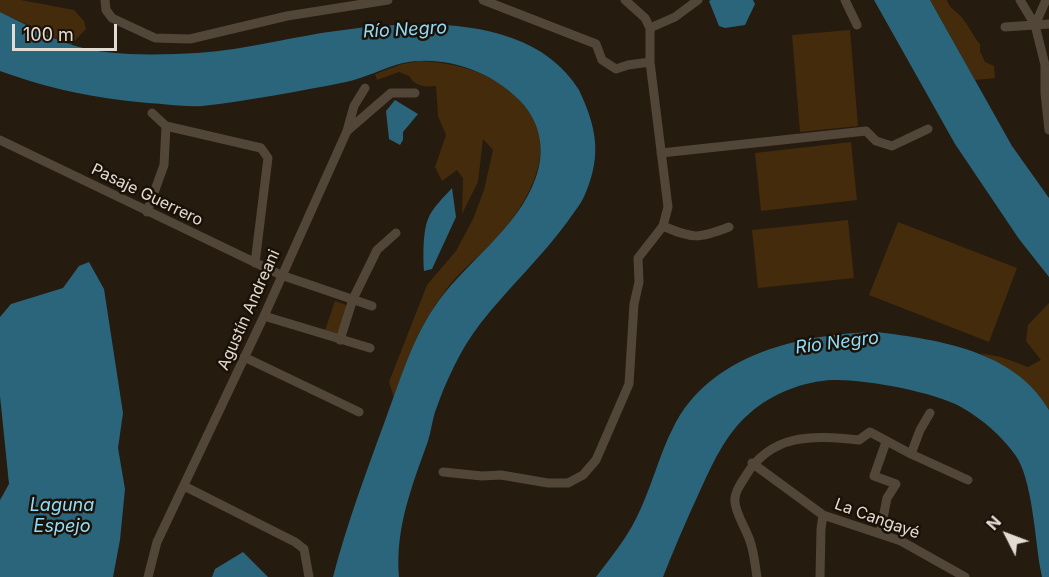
<!DOCTYPE html>
<html>
<head>
<meta charset="utf-8">
<style>
  body { margin:0 }
  #map { position:relative; width:1049px; height:577px; overflow:hidden; background:#251b0f; font-family:Inter,sans-serif }
  canvas { display:block }
  .north { position:absolute; left:977px; top:505px; width:60px; height:60px; -webkit-text-stroke:4px #1b1107; paint-order:stroke; rotate:312deg; font-size:16px; font-weight:700; line-height:24px; text-align:center; color:#e3dcd5 }
  .north::after { content:''; display:block; margin:auto; width:21px; height:27px; background:#e3dcd5; clip-path:polygon(50% 0,100% 100%,50% 72%,0 100%) }
  .scale { position:absolute; left:12px; top:24px; width:105px; height:27px; box-sizing:border-box; border:3px solid #e3dcd5; border-top:0; padding-left:8px; font-size:18px; line-height:21px; white-space:nowrap; color:#e3dcd5; -webkit-text-stroke:4px #1b1107; paint-order:stroke }
</style>
</head>
<body>
<div id="map">
<canvas width="1049" height="577"></canvas>
<div class="north">N</div>
<div class="scale">100 m</div>
</div>
<script>
const ctx = document.querySelector('canvas').getContext('2d');
ctx.lineJoin = 'round';
function paint(path, color) {
  ctx.fillStyle = color;
  ctx.fill(path, 'evenodd');
}
function stroke(path, color, width, dash) {
  ctx.strokeStyle = color;
  ctx.lineWidth = width;
  ctx.lineCap = dash ? 'butt' : 'round';
  ctx.setLineDash(dash || []);
  ctx.stroke(path);
}
function label(font, color, halo, rows, align = 'center') {
  ctx.font = font + ' Inter,sans-serif';
  ctx.lineWidth = 5;
  ctx.setLineDash([]);
  ctx.textBaseline = 'middle';
  ctx.strokeStyle = halo;
  ctx.fillStyle = color;
  for (const [text, x, y, turn = 0] of rows) {
    ctx.save();
    ctx.translate(x, y);
    ctx.rotate((+turn || 0) * Math.PI / 180);
    ctx.textAlign = isNaN(turn) ? turn : align;
    if (halo) ctx.strokeText(text, 0, 0);
    ctx.fillText(text, 0, 0);
    ctx.restore();
  }
}
const green = new Path2D(`
  M0,0H21L74,10L84,21L86,29L71,45L0,12Z
  M930,0H947C950,10 957,11 963,19C969,26 973,36 980,44V51L985,62L994,66L995,78L975,80Z
  M850,30L858,126L800,132L792,35Z
  M420,61C460,63 494,73 522,103C558,142 535,190 507,226C491,246 470,262 453,281C446,289 440,298 434,307C415,335 405,366 394,398L389,382L427,285L456,251L473,219L484,190L493,150L483,139L478,182L462,214L463,178L457,170L442,181L435,167L446,135L438,116L436,86C426,87 415,87 409,76L399,72L377,80L375,74L402,64Z
  M851,142L857,200L761,211L755,153Z
  M848,220L854,278L758,288L752,230Z
  M898,222L1017,268L989,342L869,295Z
  M335,301L349,306L338,335L325,330Z
  M1049,303V410C1033,382 1007,368 980,353L1001,357L1028,367L1041,360L1026,341L1028,325Z`);
const water = new Path2D(`
  M711,0H753L755,4L745,25L725,28L719,26L709,1Z
  M874,0H930L1012,146L1049,198V277L1019,239L955,144Z
  M0,12C23,23 46,36 69,44C106,57 159,55 197,53C223,51 248,47 273,42C371,22 524,0 579,90C596,126 602,154 586,192C582,203 574,212 568,221C541,258 508,288 480,324C460,350 446,381 435,412C432,422 431,431 428,441C412,486 395,528 399,577H333C347,523 367,470 386,418C400,381 411,342 433,309C463,263 518,230 536,177C546,149 540,119 517,98C488,70 443,55 403,63C383,68 365,78 346,82C301,91 247,101 202,106C184,107 165,104 148,103C94,98 50,89 0,71Z
  M395,100L418,114L403,132V140L400,145L389,139L386,111Z
  M452,188L456,217L432,269L424,271C423,257 423,231 428,219C433,207 444,197 452,188Z
  M89,262L104,289L123,413L118,448L125,489L120,540L113,577H0V500L9,484L0,396V317L11,304L63,288L79,266Z
  M877,332C939,340 1014,350 1049,410V577H1042L1040,567C1035,537 1032,480 1016,456C1003,437 981,418 961,407C935,392 864,379 833,380C804,381 771,394 750,413C725,434 712,465 699,493C686,521 674,549 663,577H596C613,555 630,534 641,508C653,482 660,453 673,428C710,353 801,334 877,332Z
  M243,552L268,577H212L215,569Z`);
const minor = new Path2D(`
  M105,0L106,10L112,18L155,38L190,39L287,16L388,0
  M483,0L596,44L602,60L616,69L628,65L650,62
  M625,0L645,18L650,28
  M845,0L857,25
  M1020,0L1035,25L1045,65L1049,68
  M1035,25L1046,0
  M1005,27L1049,24
  M1045,65V93L1049,130
  M152,113L166,126L261,148L268,158L255,263
  M347,131L354,106L365,88
  M0,140L281,275L372,306
  M661,153L866,131L876,141L892,146L928,129
  M147,212L164,165L166,126
  M663,226C693,239 698,239 729,227
  M264,316L370,348
  M340,340L353,299L377,250L396,233
  M244,357L359,412
  M911,454L968,480
  M752,463L823,515L901,541L965,577
  M443,472L482,476L501,475L548,483H568L583,475L596,460L629,384L634,304L639,282L638,258L663,226L668,207L650,62V28L675,17L698,0
  M184,486L295,542L304,549L309,577
  M880,533L887,498L896,484L874,476L886,442
  M148,577L157,542L264,316L347,131L391,93H415
  M757,577C755,565 754,552 750,541C746,528 736,515 735,502C734,493 740,485 745,477C771,433 813,435 859,440L870,432L911,454L920,430L930,413
  M820,577L821,529L823,515`);
const streetNames = [
  ["Pasaje Guerrero",147,195,26],
  ["Agustín Andreani",249,310,-66],
  ["La Cangayé",877,519,20]
];
const waterNames = [
  ["Río Negro",405,30,-3],
  ["Río Negro",837,343,-7],
  ["Laguna",62,506],
  ["Espejo",62,527]
];
paint(green, '#442b0c');
paint(water, '#2a657b');
stroke(minor, '#524639', 9);
label('16px', '#e3dcd5', '#1b1107', streetNames);
label('italic 18px', '#8fddfc', '#1b1107', waterNames);
</script>
</body>
</html>
